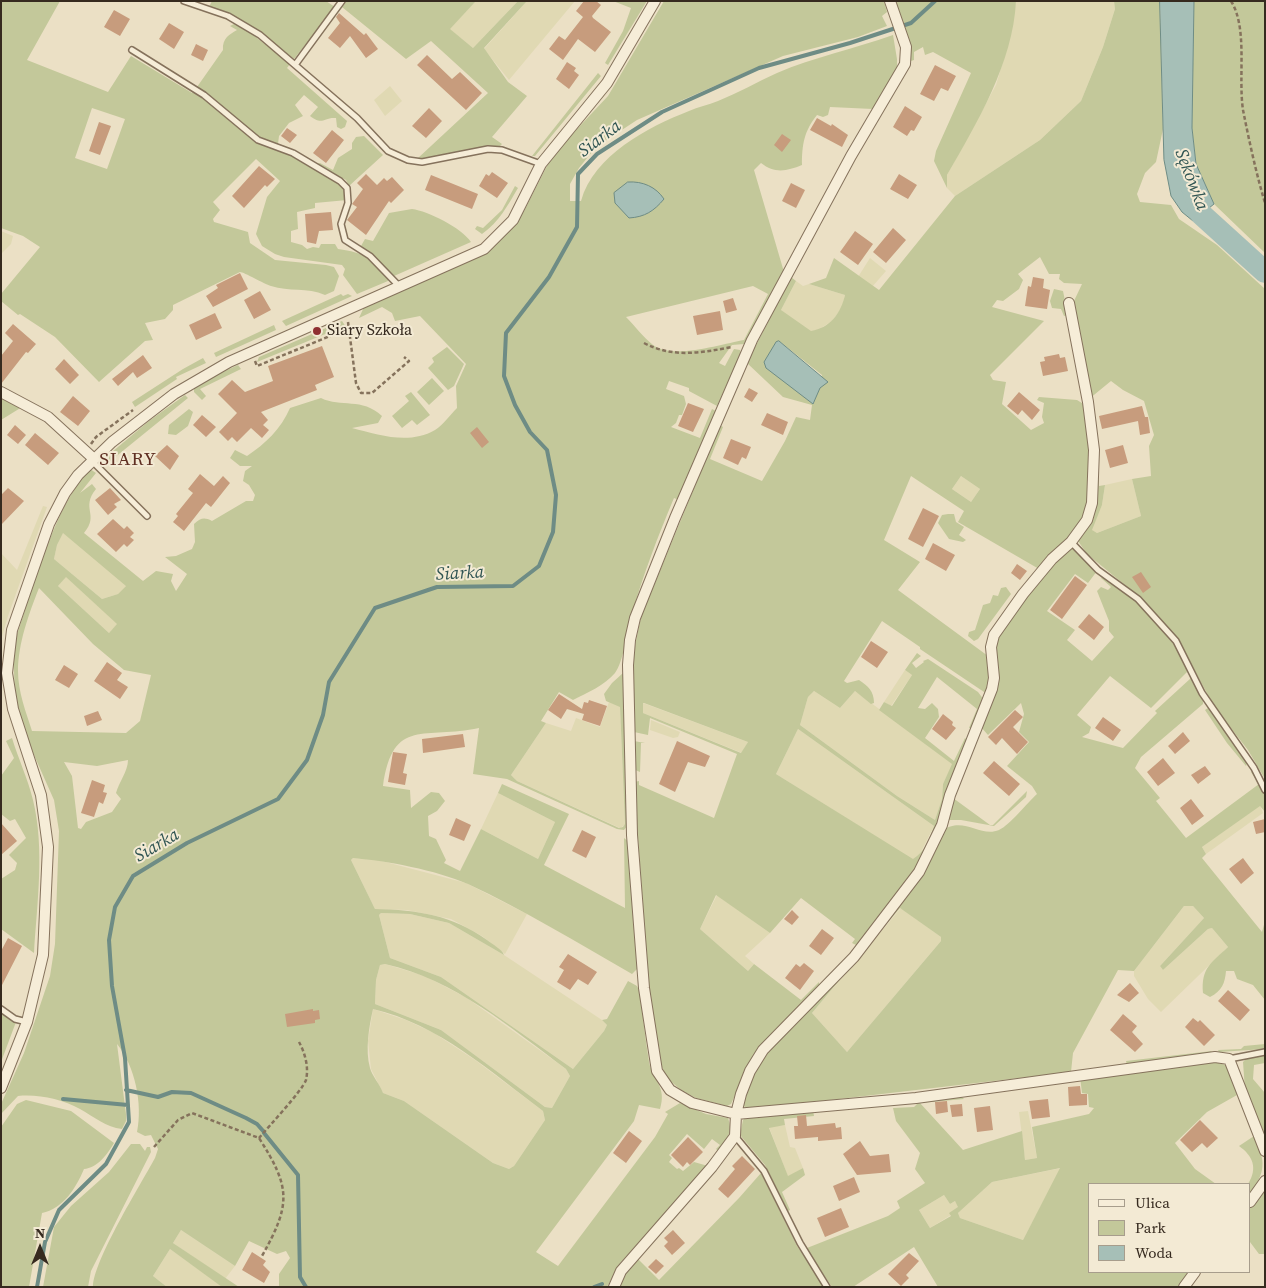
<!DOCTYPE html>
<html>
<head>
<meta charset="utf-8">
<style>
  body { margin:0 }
  #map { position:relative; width:1266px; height:1288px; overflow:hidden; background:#ebe0c5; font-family:"Source Serif 4",serif }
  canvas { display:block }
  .frame { position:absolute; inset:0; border:2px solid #362a1f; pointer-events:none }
  .legend { position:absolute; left:1088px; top:1183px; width:162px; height:90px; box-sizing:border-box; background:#f3ead4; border:1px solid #a79d8c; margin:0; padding:6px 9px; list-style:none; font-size:15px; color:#362a1f }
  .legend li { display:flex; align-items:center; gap:10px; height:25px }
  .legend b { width:25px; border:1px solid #a79d8c }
  .north { position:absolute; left:15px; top:1223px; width:50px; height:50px; -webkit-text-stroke:4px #f3ead4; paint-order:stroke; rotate:0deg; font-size:14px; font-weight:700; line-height:20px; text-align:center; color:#362a1f }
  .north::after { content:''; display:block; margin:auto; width:18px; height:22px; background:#362a1f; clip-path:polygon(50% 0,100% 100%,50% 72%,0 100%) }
</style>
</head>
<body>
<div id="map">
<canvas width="1266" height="1288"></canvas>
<div class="frame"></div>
<ul class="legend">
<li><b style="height:6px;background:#f6edd8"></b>Ulica</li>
<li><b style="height:14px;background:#c3c89a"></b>Park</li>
<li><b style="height:14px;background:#a6bfb7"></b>Woda</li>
</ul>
<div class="north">N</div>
</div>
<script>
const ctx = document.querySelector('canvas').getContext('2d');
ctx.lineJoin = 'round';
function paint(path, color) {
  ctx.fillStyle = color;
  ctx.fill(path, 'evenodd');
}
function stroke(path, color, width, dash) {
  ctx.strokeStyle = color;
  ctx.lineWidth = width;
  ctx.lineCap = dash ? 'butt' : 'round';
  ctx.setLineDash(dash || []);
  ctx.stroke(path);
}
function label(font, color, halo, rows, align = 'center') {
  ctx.font = font + ' "Source Serif 4",serif';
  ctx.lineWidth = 4;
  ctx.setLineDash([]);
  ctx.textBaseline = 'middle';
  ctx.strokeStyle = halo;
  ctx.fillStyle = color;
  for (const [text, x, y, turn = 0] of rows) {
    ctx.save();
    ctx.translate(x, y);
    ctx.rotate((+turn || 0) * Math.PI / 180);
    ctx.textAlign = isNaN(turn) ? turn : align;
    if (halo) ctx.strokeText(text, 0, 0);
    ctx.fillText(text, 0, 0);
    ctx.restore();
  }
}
const farmland = new Path2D(`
  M476,1H518L473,48L449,29Z
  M527,1H575L509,80L484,49Z
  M1016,1H1114L1115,9L1103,47L1081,101L1040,140L955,196L947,188V175L996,85L1007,48Z
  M390,86L402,101L385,116L374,100Z
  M1,231L13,236L11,244L1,254Z
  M870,258L886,271L872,287L858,277Z
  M796,281L803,286L809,284L845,295L842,308L832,321L818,330L810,332L783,313L781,310Z
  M961,476L980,489L971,502L952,489Z
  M1132,479L1141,516L1097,533L1091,530L1102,505L1105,485Z
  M43,506L47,507L8,616L1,640V553L17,570Z
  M63,532L127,585L118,594L102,599L54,559L57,545Z
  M66,576L118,624L109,633L58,586Z
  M905,670L912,675L891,706L884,702Z
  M814,691L840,708L855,691L953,764L943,784L942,799L935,820L897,796L800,725L808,697Z
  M609,702L620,706L625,825L620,828L517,781L511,775L546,723L571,731L576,718L600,727Z
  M643,703L748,742L742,753L643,713Z
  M651,720L680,732L678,737L673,738L650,730Z
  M798,729L934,826L919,856L913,860L776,774Z
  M498,793L555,822L538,859L481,829Z
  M1260,805L1263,813L1206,854L1202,847Z
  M353,858L378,860L466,883L527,914L505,954L482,936L451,919L407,910L375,909L351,860Z
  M717,895L770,933L745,956L754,964L748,971L700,929Z
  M1184,906H1193L1204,918L1160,966L1163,970L1208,929L1212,928L1228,947L1161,1012L1148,999L1134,976V971Z
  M901,908L941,937V941L847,1052L812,1013Z
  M381,913L410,914L449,923L504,955L602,1020L607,1025L604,1031L573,1069L441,977L390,958L379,915Z
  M385,964L425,976L467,998L566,1069L570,1076L552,1108L545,1107L441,1030L375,1004L376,980L380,965Z
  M373,1009L406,1020L434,1033L475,1060L543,1111L545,1120L514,1166L509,1169L493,1163L404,1101L383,1093L371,1069L368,1041Z
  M1028,1111L1037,1158L1025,1160L1019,1112Z
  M785,1125L790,1147L795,1148L803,1168L788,1177L769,1127Z
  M1061,1168L1023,1240L960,1218L958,1213L992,1182Z
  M944,1195L950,1204L955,1201L959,1207L951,1215L930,1228L919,1210Z
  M181,1230L235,1266L225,1279L173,1243Z
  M170,1249L222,1286V1287H167L153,1276Z`);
const green = new Path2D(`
  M1,1H60L27,60L108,92L131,56L192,93L194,91L255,142L288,154L342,185L347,200L315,203V208L297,212L298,229L291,231V242L302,245L307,249L313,247L319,248L321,244H335L338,249C365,253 369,257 388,277V281L357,294L343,275L345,269L342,265L284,257L275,254L262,246L256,234L267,197L280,181L256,159L213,202L220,210L213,219L214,222L248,232L250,243L275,260L326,265L334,267L339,276L334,291L325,295C307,287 289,292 271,286C264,284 244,272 240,272L173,305V310L165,319L145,323L153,340L145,341L99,382L55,337L20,314L18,315L1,301V294L40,247L23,236L1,228ZM92,108L125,119L107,169L75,158Z
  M212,1H326L335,7L294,59C267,38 241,18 209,7Z
  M347,1H476L450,29L473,48L518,1H527L484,48L508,82L527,96L492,137L502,144L500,146L417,159L488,93L431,41L406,59L342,7Z
  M613,1H647L608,65L605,63L623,31L631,8Z
  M664,1H884L887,12L882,16L887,26L858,37L783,56L637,120L596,147L579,168L570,184V201H581C594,155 648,127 689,111C698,107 708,105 718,101C738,93 757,82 777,73C814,57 854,49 893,35L897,59V71L873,109L830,107L828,115L823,117L817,115C804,131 802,145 802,165C787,171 775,174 761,163L754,170L784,272L744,344L732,345L719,363L725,366L734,349L740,350L741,353L717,406L689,391V388L669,381L666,389L684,396L686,404L682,415H679L676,423L671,427L700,438L712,409L716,411L679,500L674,498C658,536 643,575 632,614C628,629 623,663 615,673C605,685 587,693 573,700L559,692L541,721L546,723L511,775L517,781L619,828L623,827L625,824L620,707L606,701L604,694L612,683L623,673L628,825L624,830L617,829L507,779L473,774L479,728C425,740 393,716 383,786L410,790L411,808L431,792L439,793L445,801L437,811L428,816L429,836L436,839L446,860L444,863L460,871L481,829L538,859L555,822L498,793L502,784L569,814L544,865L625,908L624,838L630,843L638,968L632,974C578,943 524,910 468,884C435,870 388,861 353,858L351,860L375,909C418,910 452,915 487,940C493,945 502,949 504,955L449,923L410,914L381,913L379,915L390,958L441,977L573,1069L604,1031L607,1025L602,1020L607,1019L628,981L637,986L640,992C643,1015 645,1038 649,1062C653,1081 667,1086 660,1109L639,1105L634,1121L536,1252L558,1266L655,1137L668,1114L665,1112L680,1103L706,1114L728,1118C733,1130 727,1141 720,1152L716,1149L720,1145L712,1139L704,1149L687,1134L669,1155L672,1158L669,1162L677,1169L679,1168L683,1171L694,1162L708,1166L621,1262L607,1287H279V1274L290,1258L286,1251L277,1254L249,1241L235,1266L181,1230L173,1243L239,1287H222L170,1249L153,1276L167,1287H93C93,1261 141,1184 155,1158L158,1149L151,1135L145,1136L137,1132C143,1104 135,1066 117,1044L126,1114V1121L122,1129C106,1127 94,1117 80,1109C62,1099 38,1094 18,1096L1,1114V1104L24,1053L50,976L55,944L59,831L54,800L26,737L15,696L13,647C31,595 53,508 90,469L96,473L80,493L92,484L96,489C80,509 100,514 84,533L143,581L156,571L173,574L171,581L176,591L187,574L165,557L176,556L192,549L195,542L194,524C201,518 204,517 212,521L246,501H253L255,495L249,485L243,481L245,471L252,466H240L230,458L235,450L247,456C265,444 281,429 290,408L321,398C341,408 362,397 382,416L378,423L352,428C379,435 409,445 435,430C443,425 450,415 457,408L456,386L466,364L420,316L395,321L392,313L382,307L359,318L364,307L486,251L501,240L524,211L550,160L562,145L608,96ZM753,286L768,294L744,340C722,344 672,360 653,345C643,337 635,326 626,317ZM63,533L126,586L118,594L102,599L54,559L57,545ZM66,577L117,624L109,633L58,586ZM39,588L93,644L124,670L151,675L140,721L126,733L32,731C26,712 18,692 18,671C18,644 29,613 39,588ZM128,760C128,771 119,782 116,793L121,799L112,812L86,822L81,829L78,828L72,776L64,762L97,766ZM385,964C454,979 511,1028 566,1069L570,1076L552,1108L545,1107L441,1030L375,1004L376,980L380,965ZM373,1009C438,1024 491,1072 543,1111L545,1120L514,1166L509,1169L493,1163L404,1101L383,1093C380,1084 372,1076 370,1068C365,1050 369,1027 373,1009Z
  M895,1H1016C1013,63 977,123 947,175V188L934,161L936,151L971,73L933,52L925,55L923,47L914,52V60L911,61L910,44Z
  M1114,1H1160L1163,129L1156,162L1145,173L1137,194L1140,202L1171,205L1179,219L1217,245L1265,289V779L1248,750L1215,708L1176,636L1142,599L1087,554L1076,538L1088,520L1099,458V486L1105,485L1102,505L1092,530L1097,533L1141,516L1132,479L1151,476L1149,446L1154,435L1144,401L1123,390L1111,381L1089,399L1071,302L1074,301L1082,284L1064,283L1059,279L1060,274H1049L1040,257L1018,274L1023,280L1019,289L1003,301L997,300L992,307L1044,321L990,375L993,380L1006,382L1002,404L1031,430L1044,423L1042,417L1044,403L1037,400L1039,397L1077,400L1085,405C1089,438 1098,489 1083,520C1074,538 1054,554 1039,569L958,522L964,511L911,476L884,540L920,562L898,590L988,656L990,669L987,694L920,649V647L882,621L844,681L847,683L859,680C868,686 874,691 874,703L871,704L855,691L840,708L814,691L808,697L800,725L897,796L935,820L942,799L943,784L952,764L879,710L884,702L892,706L912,675L905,670L917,653L921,656L912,663L916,668L924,662L923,661L928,659L978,692L984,700L973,728H969L977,709L937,677L918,708L925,709L932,703L938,709L939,717L925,738L954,761L965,738L968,741L940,817L917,867L858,946L852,943L855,939L801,898L770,933L716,895L700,929L748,971L754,964L801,1000L819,982V989L753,1056L731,1104L727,1106L696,1098L681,1090L668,1079L658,1059L649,989L634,782L639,781V785L714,818L737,754L650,718L648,735L634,732L632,660L641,617L720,425L723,427L710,459L762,481L785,441L796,417L810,420L812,405L783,397L747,363L791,277L796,281L781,310L811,331C830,328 841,313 845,295L809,284L826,278L834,258L879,290L955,196L1040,140L1081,101L1103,47L1115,9ZM779,341L822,375L813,404ZM961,476L980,489L971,502L952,489ZM643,703H644L748,742L741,753L643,713ZM798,729L934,826C929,839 925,852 913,859L776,774Z
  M1194,1H1265V253L1214,204L1196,164L1192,128Z
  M234,24L243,27L290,64L287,68L347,121L345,127L341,129L337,127L336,118C323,117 323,126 310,116L318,107L304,95L295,105L303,116L289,123L279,136L278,144L262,139L197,87L223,50C222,38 230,34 237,30L230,26Z
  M598,73L601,76L535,156H532Z
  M364,136L383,155L349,186L346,180L314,164L320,163L333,170L338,158L352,149V143L356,137Z
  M515,186L518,188C508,205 499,222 482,234L475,229L477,226L483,228L502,210Z
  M412,209C428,211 462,228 471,242L394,276L361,246L365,239L373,241L389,213Z
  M1054,289L1063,291L1068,315L1064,316L1061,309L1052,308L1050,301Z
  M341,294L343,296L348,294L352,296L286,326L282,321Z
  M342,321L348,330H335L257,362L259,357Z
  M274,325L276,330L216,357L214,353Z
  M447,347L464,364L454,386L448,390L428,368L434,362L432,358Z
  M203,358L206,363L176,377L177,379L135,407L132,402L183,369Z
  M238,365L241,369L200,389L206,396L202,400L194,392V387L201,382Z
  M432,378L444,391L429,405L417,392Z
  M411,392L430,415L417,425L412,420L402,428L392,416L409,401L405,396Z
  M185,395L188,398L103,467L100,462L149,421Z
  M1,397L22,407L1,420Z
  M189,409L193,412L188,426L176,435L168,434L169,425Z
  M948,514H954L956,522L964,527L959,535L966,540L963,542L949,539L938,523L942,515Z
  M1071,547L1097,571L1088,583L1075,574L1047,611L1075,630L1067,640L1092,661L1114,637L1109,631V621L1097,591L1101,587L1108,590L1111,587L1101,578L1103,576C1131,597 1182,635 1187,672L1151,708L1110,676L1077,715L1091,727L1089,733L1082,737L1123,748L1157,713L1155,711L1191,678L1203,699V704L1141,757L1135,768L1160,798L1156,801L1186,838L1259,784L1251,772H1255L1265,791V812L1260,806L1202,847L1206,854L1202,858L1262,932L1265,921V1000L1253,985L1237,979L1234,971H1226C1225,983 1222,991 1210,997L1203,993C1201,968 1211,963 1228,947L1212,928L1208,929L1163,970L1160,966L1204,918L1193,906H1184L1134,971L1118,970L1073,1053L1071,1072L770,1107L746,1108L743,1105L746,1086L766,1052L859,953L942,831C963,815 980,838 999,830C1010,825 1027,803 1037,794L1032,786L1007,766L1029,742L1019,732L1024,714L1021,703L988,735L981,727L993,693L996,638L1045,569ZM900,908L941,937V941L847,1052L812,1013Z
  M1006,587L1011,594L978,639L974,641L968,636L969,632L975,630L983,605L990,603L993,595L998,596L1001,588Z
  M1208,708L1248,761L1246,766L1227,743L1205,710Z
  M12,738C18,758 28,779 33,800C45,849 37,903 34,953L1,929V879L15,870L17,863L9,855L26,838L15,819L10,821L1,814V776L14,758L6,741Z
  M634,741L645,743H641L640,772L633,769Z
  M1027,791L1026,797L994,826L961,820H947L953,798L990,825H993Z
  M1,1011L16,1022L1,1062Z
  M1265,1044V1049L1219,1052L1218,1050L1241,1049L1244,1046Z
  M1212,1051L1210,1053L1127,1065L1126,1061Z
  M1265,1055V1063L1254,1065L1253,1079L1265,1093V1136L1245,1090L1243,1062L1247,1058Z
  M1213,1061L1228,1066L1237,1095L1207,1112L1175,1143L1195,1169L1216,1184H1090V1272H1189L1177,1287H938L914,1247L853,1287H832L808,1252L807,1248L888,1216L900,1208L897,1201L925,1183L915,1169L920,1153L896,1121L893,1108L914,1107L917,1104H894L891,1106L892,1102L959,1094L964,1099L920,1103L963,1150L1022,1131L1025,1160L1037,1158L1032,1127L1089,1114L1094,1108L1089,1107L1088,1094L1082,1093L1080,1077ZM1060,1168L1023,1240L960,1218L958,1213L992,1182ZM944,1195L950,1204L955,1201L958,1207L949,1213L951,1216L930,1228L919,1210Z
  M26,1100L71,1111L114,1143C107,1155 97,1168 84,1169C76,1188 63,1209 42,1213L29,1287H1V1127L17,1104Z
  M813,1110L814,1116L784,1119L785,1125L769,1128L788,1176L803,1168L805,1175L782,1192L790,1210L788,1211L765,1165L740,1135L743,1120L747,1117Z
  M1254,1136C1266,1162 1266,1171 1250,1194L1248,1184C1258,1168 1253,1156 1239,1146Z
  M131,1144H140L145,1151L147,1147H150L151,1152L91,1271L88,1287H43L54,1227L71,1206L109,1172Z
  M761,1173L797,1246L825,1287H615L637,1258L659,1280L739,1198Z
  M1265,1188V1254H1259L1250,1242V1208Z`);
const water = new Path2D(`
  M1160,1H1194L1192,128L1196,164L1214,204L1193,221L1182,212L1171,196L1164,160Z
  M628,182C643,181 656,187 664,199C654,211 645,217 629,218L615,203L614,193Z
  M779,341L828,382L820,388L813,404L766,368L764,362L776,342Z`);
const stream = new Path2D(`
  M126,1090L158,1097L172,1092L191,1093L246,1118L257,1124L264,1132
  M63,1099L128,1105
  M264,1133L298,1175L300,1277L306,1287
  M37,1287L45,1242L59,1210L106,1164L129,1122L125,1058L112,986L109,940L115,907L133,876L187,843L278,799L307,760L323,715L329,682L375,608L437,587L513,586L539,566L553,532L556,495L547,450L530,432L515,405L504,376L506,333L549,277L577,227L578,174L597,154L662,112L759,68L850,43L911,23L935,1
  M594,1287L602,1284`);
const river = new Path2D(`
  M1191,185L1201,214L1265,272`);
const building = new Path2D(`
  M584,1H596L601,5L592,16L593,18L611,32L595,52L578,39L563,60L549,49L559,36L565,40L583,17L576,11Z
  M114,10L130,19L120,36L104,27Z
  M339,13L364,35L366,33L378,49L366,58L350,36L340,48L328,38L340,23L336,17Z
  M169,23L184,32L174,49L159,39Z
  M196,44L208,50L203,61L191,55Z
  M427,55L452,79L460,72L482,93L466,110L417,65Z
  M567,62L576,68L574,71L579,75L569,89L556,79Z
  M935,65L956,76L948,91L941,88L934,101L920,94Z
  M905,106L922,117L914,131L911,130L907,136L893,127Z
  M429,108L442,121L426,138L412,126Z
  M817,118L831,126L832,124L848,135L842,147L810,130Z
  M99,122L111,126L100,155L89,151Z
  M287,128L297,135L290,143L281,136Z
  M332,130L344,140L326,163L313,153Z
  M782,134L791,140L782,152L774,145Z
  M259,166L275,179L267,187L265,185L244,208L232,196Z
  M492,172L508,183L497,198L479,186L486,174L489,176Z
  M366,174L377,185L384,178L387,181L392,177L404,190L391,203L389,201L366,235L347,220L357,207L352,204L363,189L357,183Z
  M899,174L917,185L908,199L890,189Z
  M431,175L478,194L472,209L425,190Z
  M791,183L805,190L796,208L782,201Z
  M331,212L333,230L319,231L316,244L307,242L305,214Z
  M893,228L906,240L886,263L873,252Z
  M855,231L873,244L858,265L840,252Z
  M240,273L248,289L213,307L206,296L218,288L216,285Z
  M1033,277L1044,279L1043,288L1050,290L1047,309L1025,306L1028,286L1031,287Z
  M260,291L271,310L254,319L244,300Z
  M733,298L737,310L726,313L723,301Z
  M720,311L723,330L697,335L693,316Z
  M215,313L222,328L196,340L189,325Z
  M13,324L36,344L28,353L26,352L1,384V356L13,341L5,333Z
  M322,346L334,377L315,385L317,390L261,412L268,420L263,425L269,430L262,438L251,428L237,442L232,437L228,441L219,432L237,413L218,394L232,380L245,392L273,381L268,366Z
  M1059,354L1060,358L1065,357L1068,371L1043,376L1040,362L1045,361L1044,357Z
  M143,355L152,368L137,378L133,372L118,386L112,379Z
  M64,359L79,375L70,384L55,369Z
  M749,388L758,393L752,402L744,397Z
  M1019,392L1040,410L1032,420L1022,410L1018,415L1007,406Z
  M73,396L90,411L78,426L60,412Z
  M688,403L704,409L693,432L678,426Z
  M1142,406L1145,417H1148L1150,433L1140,435L1138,421L1102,429L1099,416Z
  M767,413L788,422L783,435L761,425Z
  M202,415L216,427L206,437L193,425Z
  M15,425L26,435L18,444L7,435Z
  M477,427L489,442L482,448L470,433Z
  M35,433L59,453L48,465L25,445Z
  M731,439L751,447L746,459L742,457L738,465L723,458Z
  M167,445L179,456L170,470L155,456Z
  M1123,445L1128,463L1110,468L1105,450Z
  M200,474L214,486L223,476L230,483L211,507L206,503L184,531L173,522L178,516L176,514L193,493L188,489Z
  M8,488L24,501L1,525V495Z
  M110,488L121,500L114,504L117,507L108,515L95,500Z
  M923,508L939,516L923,547L908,539Z
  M113,519L124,529L127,526L134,533L130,537L134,540L127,547L124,544L116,552L97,534Z
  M933,543L955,555L946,571L925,559Z
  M1017,564L1027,571L1020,580L1011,573Z
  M1141,572L1151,587L1143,593L1132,577Z
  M1075,576L1087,585L1062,619L1050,610Z
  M1089,614L1104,627L1094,640L1078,627Z
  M871,641L888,652L877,668L861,657Z
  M107,662L122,673L117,680L128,687L120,699L94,681Z
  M64,665L78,674L69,688L55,680Z
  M559,694L582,709L584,702L588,703L589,700L607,706L600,726L582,720L584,714L567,709L561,719L548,710Z
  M1015,710L1023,717L1013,727L1028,742L1017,754L1002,738L996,745L988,737Z
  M98,711L102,720L87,726L84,716Z
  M943,714L953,722L952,725L956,728L946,740L932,729Z
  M1103,717L1121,730L1113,741L1095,728Z
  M1183,732L1190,741L1175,754L1168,746Z
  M463,734L465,747L423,753L422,739Z
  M677,741L710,756L705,767L688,762L675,792L659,784Z
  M393,752L407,754L403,773L407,774L405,785L388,782Z
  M1163,758L1175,773L1158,786L1147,772Z
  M994,761L1020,784L1009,796L983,773Z
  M1205,766L1211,774L1198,784L1191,775Z
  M92,780L105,785L103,792L107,793L103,804L99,802L94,817L81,813Z
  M1191,799L1204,816L1192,825L1180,808Z
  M456,818L471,825L464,841L449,835Z
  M1265,819V832L1256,834L1253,822Z
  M1,823L17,841L1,855Z
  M582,830L596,837L586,858L572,851Z
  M1243,858L1254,873L1241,884L1229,869Z
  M792,910L799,917L792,925L784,919Z
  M822,929L834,938L821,955L809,946Z
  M8,938L22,946L1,987V951Z
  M568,954L597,972L588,985L578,979L570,990L557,982L564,970L559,967Z
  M804,963L814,971L800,990L785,978L796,964L800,967Z
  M1130,983L1139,993L1129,1002L1117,995Z
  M1228,990L1250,1010L1240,1021L1218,1001Z
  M313,1009V1011L319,1010L320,1019L315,1020V1023L287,1027L285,1014Z
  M1123,1014L1137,1026L1132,1032L1143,1044L1135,1052L1110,1030Z
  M1193,1018L1198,1022L1200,1020L1215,1035L1204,1046L1185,1027Z
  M1080,1086L1081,1094H1087V1105L1069,1106L1068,1087Z
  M1048,1099L1050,1117L1032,1119L1029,1101Z
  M947,1101L948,1112L936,1114L935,1102Z
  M962,1104L963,1116L952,1117L950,1105Z
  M990,1106L993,1130L977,1132L974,1108Z
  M806,1115L807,1126L835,1123L836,1128L841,1127L842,1139L818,1141V1137L795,1139L794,1126H798L797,1116Z
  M1200,1120L1218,1138L1207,1148L1202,1143L1192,1152L1180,1140Z
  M629,1131L642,1141L626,1163L613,1153Z
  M688,1137L703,1152L690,1165L687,1162L683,1167L671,1155Z
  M860,1141L870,1156L889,1154L891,1172L857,1175L843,1154Z
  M742,1156L755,1169L728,1198L718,1189L735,1169L732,1166Z
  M854,1177L860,1192L839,1201L833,1186Z
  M841,1208L849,1227L825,1237L817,1218Z
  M673,1230L685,1243L672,1255L664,1246L668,1242L664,1238Z
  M252,1252L266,1261L263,1265L270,1272L264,1283L242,1270Z
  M909,1253L919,1261L906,1275L909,1278L901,1286L888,1274Z
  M656,1259L664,1266L656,1274L648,1267Z`);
const path = new Path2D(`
  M1231,1C1248,28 1238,76 1243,110C1249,140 1256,173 1265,203
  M348,322L356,383L361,393H372L409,361L404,357
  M644,343C673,358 700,353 732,347
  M255,361L257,366L335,334L350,333
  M91,444L96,437L133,410
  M259,1138C269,1126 302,1091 306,1080C309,1067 305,1053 299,1042
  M154,1147L178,1120L192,1113L259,1138C291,1188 291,1204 262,1256`);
const service = new Path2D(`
  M184,1L228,16L260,35L357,118L388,151L408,160L422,162L488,149L502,150L541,164
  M132,50L204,95L258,140L293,153L340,181L347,188L348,203L341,224L345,240L370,256L399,286
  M295,65L342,1
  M92,461L147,516
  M1071,542L1098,570L1138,599L1176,641L1202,693L1254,768L1265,790
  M1,1009L15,1019L27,1022
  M1229,1059L1265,1052
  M735,1136L764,1171L800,1243L827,1287`);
const minor = new Path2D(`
  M890,1L906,47L905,64L851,156L752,340L675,518L635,618L630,640L628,665L632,835L644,988L657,1071L670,1090L692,1103L736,1114L916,1098L1215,1057L1229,1059L1265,1151
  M1,392L48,417L94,459
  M1,1088L27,1022L43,955L48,847L41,795L13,709L7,673L12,630L49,524L65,493L78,475L112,442L174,394L229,362L484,249L513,220L541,164L607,83L655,1
  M1250,1202L1265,1181
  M614,1287L621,1271L712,1167L735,1136L736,1114L741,1094L750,1071L763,1050L854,957L919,872L942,825L950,795L992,689L994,678L991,647L994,635L1023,594L1052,559L1071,542L1087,520L1092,503L1094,450L1088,402L1069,303
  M1184,1287L1195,1272`);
const markers = [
  [317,331,5,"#8f3031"]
];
const poiNames = [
  ["Siary Szkoła",327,331]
];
const waterNames = [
  ["Siarka",600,139,-37],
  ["Sękówka",1191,180,69],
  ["Siarka",460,574,-3],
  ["Siarka",157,846,-30]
];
const quarterNames = [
  ["SIARY",128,460]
];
paint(farmland, '#e0d9b3');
paint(green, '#c3c89a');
paint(water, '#a6bfb7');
stroke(water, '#6e8c85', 1);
stroke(stream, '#6e8c85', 4);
stroke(river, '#a6bfb7', 22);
paint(building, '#c79c7d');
stroke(service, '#85725c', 8);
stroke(minor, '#85725c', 12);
stroke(path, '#85725c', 2.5, [4, 2.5]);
stroke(service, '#f6edd8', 5);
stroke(minor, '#f6edd8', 10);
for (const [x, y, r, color] of markers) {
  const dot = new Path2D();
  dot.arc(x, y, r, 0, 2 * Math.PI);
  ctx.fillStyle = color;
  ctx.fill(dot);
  stroke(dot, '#f3ead4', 2);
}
label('16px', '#362a1f', '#f3ead4', poiNames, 'left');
label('italic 18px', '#2f5452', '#f3ead4', waterNames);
ctx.letterSpacing = '1px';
label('19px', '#5f2f22', '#f3ead4', quarterNames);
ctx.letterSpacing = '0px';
</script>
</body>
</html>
